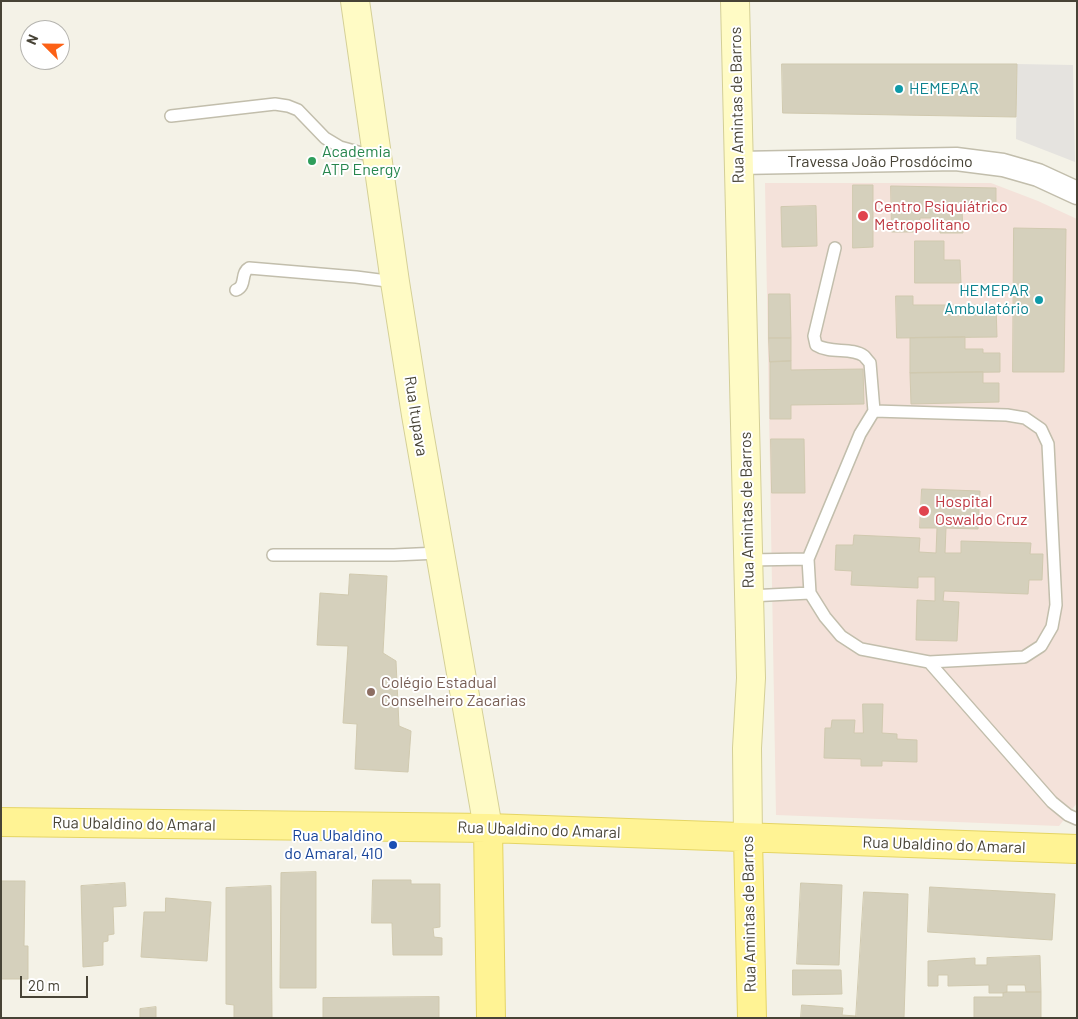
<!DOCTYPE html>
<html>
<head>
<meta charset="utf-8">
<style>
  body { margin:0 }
  #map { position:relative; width:1078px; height:1019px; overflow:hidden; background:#f4f2e7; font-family:Barlow,sans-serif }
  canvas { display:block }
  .frame { position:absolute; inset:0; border:2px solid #474336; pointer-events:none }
  .north { position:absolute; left:20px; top:20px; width:50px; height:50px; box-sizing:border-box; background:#fff; border:1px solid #b5b4af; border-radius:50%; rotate:293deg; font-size:14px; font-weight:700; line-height:20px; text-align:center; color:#474336 }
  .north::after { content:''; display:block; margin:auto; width:18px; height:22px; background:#fc6116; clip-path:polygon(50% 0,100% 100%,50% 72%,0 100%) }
  .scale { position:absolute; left:20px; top:976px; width:68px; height:22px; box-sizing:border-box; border:2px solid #474336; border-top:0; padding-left:6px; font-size:15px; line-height:18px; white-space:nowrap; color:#474336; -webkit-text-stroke:4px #fff; paint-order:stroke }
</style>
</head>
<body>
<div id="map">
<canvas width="1078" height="1019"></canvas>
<div class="frame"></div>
<div class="north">N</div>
<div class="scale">20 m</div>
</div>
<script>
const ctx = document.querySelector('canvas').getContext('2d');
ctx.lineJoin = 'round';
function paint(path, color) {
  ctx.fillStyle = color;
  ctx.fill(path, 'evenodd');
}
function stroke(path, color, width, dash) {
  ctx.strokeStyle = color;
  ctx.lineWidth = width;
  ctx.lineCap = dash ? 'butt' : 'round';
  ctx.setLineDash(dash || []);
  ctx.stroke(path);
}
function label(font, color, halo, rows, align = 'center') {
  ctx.font = font + ' Barlow,sans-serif';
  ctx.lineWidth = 4;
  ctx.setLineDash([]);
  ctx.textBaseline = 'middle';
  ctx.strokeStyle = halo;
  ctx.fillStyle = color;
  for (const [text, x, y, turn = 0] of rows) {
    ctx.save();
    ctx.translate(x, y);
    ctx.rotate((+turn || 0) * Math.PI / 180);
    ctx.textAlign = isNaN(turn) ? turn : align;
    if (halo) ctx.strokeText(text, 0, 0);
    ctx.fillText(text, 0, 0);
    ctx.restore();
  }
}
const medical = new Path2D(`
  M765,183H991L1038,201L1077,219V803L1059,826L776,815Z`);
const parking = new Path2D(`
  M1017,64L1073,65L1075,162L1016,139Z`);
const building = new Path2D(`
  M782,64H1017L1016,117L783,113Z
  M853,185H873V247L853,248Z
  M891,186L996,188V209H962L963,233H940V218H920L919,232H892Z
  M816,206L817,246L782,247L781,207Z
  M1014,228L1066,229L1064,372H1013Z
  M915,241H944V260H960L961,283H915Z
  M769,294H790L791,338H769Z
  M896,296H913V305H996L997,337L897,338Z
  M965,337V349H983V353H1000V372L910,373V338Z
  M769,338H791V361L770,362Z
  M791,361V370L863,369L864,404L791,405V419H770V362Z
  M983,372V383H999V402L911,404L910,373Z
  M771,439H804L805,493H772Z
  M922,489L980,491L978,529L946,528L945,553H961V541L1031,543L1030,554H1043L1042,580H1029L1028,594L944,591L943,601L959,602L957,641L916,640L917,600L935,601V577H918V588L851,585L852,571L835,570L836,545H853L854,535L920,538L919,552L936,553L937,528H920Z
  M350,574L387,576L383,653L396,661L399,726L411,731L408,772L355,769L357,724L343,723L348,646L317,645L320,593L348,595Z
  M863,704H883L882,733L897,734V739L917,740V762L882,761V766H861V759L824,758L825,728H831L832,720H855L854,733H863Z
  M316,872V988H280L281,873Z
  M373,880H411V884H440V927L433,928L434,937L442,938V955H393L392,923H372Z
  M1,881H25L24,946H28V979H1Z
  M125,883L126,906L113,907L114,934L108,935V941L103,942V965L83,967L81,886Z
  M801,883L842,885L839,965L797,964Z
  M271,886L272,1018H234V1005L226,1004V888Z
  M930,887L1055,894L1052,940L928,932Z
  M864,892L908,894L904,1018H856Z
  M166,898L211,902L207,961L141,957L144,912H165Z
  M1040,956L1041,992H1026L1025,985H1007V992L1003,993H989V985L948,986V975H938V986H928V961L975,958V965H987V958Z
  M793,970H841L842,994L793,995Z
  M1007,992H1041V1018H974V997H1003V993Z
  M439,997V1018H323V998Z
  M802,1005L843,1008L842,1015L856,1016V1018H801Z
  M156,1007V1018H140V1009Z`);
const lane = new Path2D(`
  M171,116L275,104L288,106L298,110L325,138L340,147L376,157
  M835,248L814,336L816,345C830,354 852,347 864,356C865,357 869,362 870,363L874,411L860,434L808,559L810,593L825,617L841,636L861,649L929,662L1052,802L1068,815L1077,819
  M236,290C247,286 240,273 249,268L356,277L395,282
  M874,411L1007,415L1025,418L1041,429L1048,444L1056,605L1052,627L1041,646L1024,657L929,662
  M273,555H394L439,553
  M748,560L808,559
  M749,596L810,593`);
const street = new Path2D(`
  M739,163L956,159L1003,165L1038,175L1077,193`);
const secondary = new Path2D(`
  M355,1L395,282L416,415L488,828
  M735,1L751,678L747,748L748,838`);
const primary = new Path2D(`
  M1,822L488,828L1077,849
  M488,828L491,1018
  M748,838L752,1018`);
const markers = [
  [899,89,5,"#0f9aa8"],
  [312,161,5,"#2e9e5b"],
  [863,216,6,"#e0444e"],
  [1039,300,5,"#0f9aa8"],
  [924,511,6,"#e0444e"],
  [371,692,5,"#8d6e63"],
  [393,845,5,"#1a4fb4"]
];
const cultureNames = [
  ["HEMEPAR",909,89],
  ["HEMEPAR",1029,291,"right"],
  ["Ambulatório",1029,309,"right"]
];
const streetNames = [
  ["Rua Amintas de Barros",737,105,-91],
  ["Travessa João Prosdócimo",880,162],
  ["Rua Itupava",416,416,81],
  ["Rua Amintas de Barros",747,510,-91],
  ["Rua Ubaldino do Amaral",134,824,1],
  ["Rua Ubaldino do Amaral",539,830,2],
  ["Rua Ubaldino do Amaral",944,845,2],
  ["Rua Amintas de Barros",749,914,-91]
];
const leisureNames = [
  ["Academia",322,152],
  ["ATP Energy",322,170]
];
const healthNames = [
  ["Centro Psiquiátrico",874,207],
  ["Metropolitano",874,225],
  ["Hospital",935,502],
  ["Oswaldo Cruz",935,520]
];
const educationNames = [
  ["Colégio Estadual",381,683],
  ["Conselheiro Zacarias",381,701]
];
const transitNames = [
  ["Rua Ubaldino",383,836],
  ["do Amaral, 410",383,854]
];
paint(medical, '#f4e2da');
paint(parking, '#e5e3df');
paint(building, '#d5d0bc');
stroke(building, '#d0c9af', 1);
stroke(lane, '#c2beac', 14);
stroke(street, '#c2beac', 25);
stroke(secondary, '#d4cf96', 30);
stroke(primary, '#e5d564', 30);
stroke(lane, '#fff', 11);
stroke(street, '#fff', 22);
stroke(secondary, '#fffbc5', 28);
stroke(primary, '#fff394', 28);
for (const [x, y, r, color] of markers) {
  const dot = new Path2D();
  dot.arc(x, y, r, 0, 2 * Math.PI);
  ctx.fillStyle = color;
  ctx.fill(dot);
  stroke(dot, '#fff', 2);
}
label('16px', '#0d838f', '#fff', cultureNames, 'left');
label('16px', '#474336', '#fff', streetNames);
label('16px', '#27864d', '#fff', leisureNames, 'left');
label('16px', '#be3a42', '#fff', healthNames, 'left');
label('16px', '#785e54', '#fff', educationNames, 'left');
label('16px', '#164399', '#fff', transitNames, 'right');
</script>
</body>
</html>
